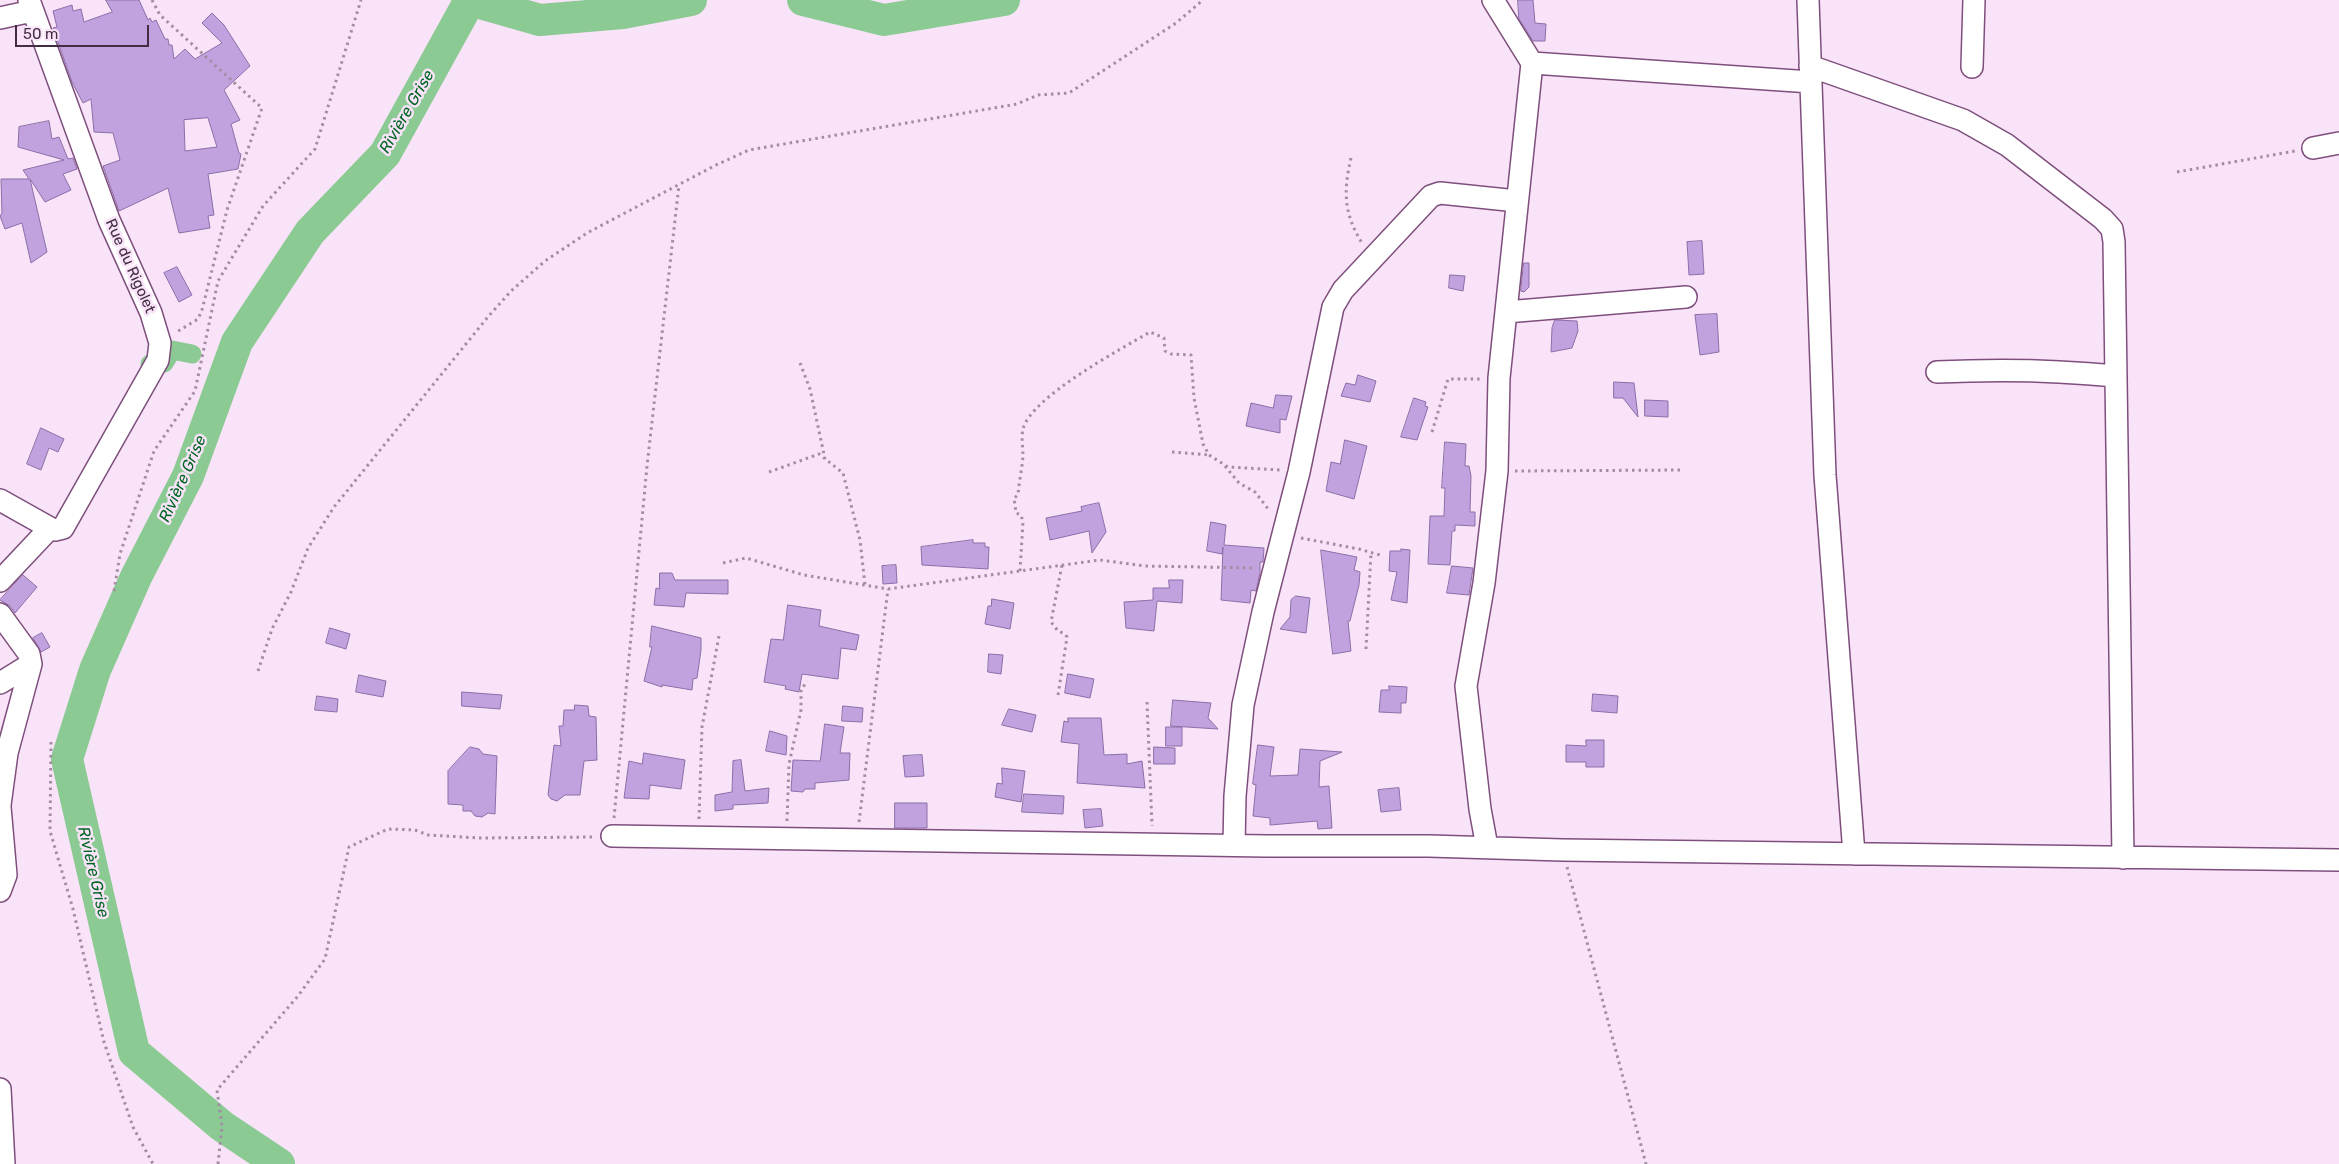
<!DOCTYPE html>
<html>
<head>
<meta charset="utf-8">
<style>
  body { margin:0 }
  #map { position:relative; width:2339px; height:1164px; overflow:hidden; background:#f9e3f8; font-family:Rubik,sans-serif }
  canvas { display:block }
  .scale { position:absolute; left:15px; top:25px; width:134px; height:22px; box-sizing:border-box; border:2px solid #422d42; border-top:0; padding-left:6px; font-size:15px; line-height:18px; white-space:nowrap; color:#422d42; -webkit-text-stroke:4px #f9e3f8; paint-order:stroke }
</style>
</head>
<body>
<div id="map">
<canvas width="2339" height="1164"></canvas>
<div class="scale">50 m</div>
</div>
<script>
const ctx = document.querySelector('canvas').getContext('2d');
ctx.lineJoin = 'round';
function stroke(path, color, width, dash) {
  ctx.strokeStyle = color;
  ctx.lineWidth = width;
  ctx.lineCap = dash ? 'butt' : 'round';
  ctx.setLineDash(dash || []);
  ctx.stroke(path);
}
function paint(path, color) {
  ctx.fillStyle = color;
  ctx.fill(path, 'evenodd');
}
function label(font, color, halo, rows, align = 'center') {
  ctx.font = font + ' Rubik,sans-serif';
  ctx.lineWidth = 5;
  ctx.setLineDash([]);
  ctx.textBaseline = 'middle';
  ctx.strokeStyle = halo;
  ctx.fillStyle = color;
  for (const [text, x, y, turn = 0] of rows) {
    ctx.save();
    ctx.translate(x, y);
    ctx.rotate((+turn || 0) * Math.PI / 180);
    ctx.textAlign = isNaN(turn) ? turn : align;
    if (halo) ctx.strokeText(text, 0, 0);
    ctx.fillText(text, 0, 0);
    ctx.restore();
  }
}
const canal = new Path2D(`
  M150,364L164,363L172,350L192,354`);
const river = new Path2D(`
  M803,0L884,20L1004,0
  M279,1164L222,1126L134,1052L67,759L95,670L136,577L188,476L237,342L310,232L385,154L470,0L540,20L623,13L691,0`);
const building = new Path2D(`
  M106,0H139L148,20L150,18L152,22L156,20L165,39H168L169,45H172L174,59L185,49L195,59L222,43L202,23L212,13L224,25L250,66L224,90L240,120L231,124L239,153L241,154L238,169L208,174L214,215L208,216L210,228L179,233L168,188L119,211L103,166L120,160L113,133L94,132L91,99L83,103L72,82L53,28L57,27L53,11L72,5L73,11L81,9L84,22L112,12ZM208,118L217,147L185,151L184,120Z
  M1518,0H1533L1535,23L1546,24L1545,41H1533L1519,19Z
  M49,121L52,139L59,137L68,159L73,158L77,169L63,174L71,190L45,202L30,179L47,252L31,263L22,223L5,229L0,216L2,213L1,179H29L23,170L64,160L18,147L19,127Z
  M1702,241L1704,274L1689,275L1687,242Z
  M1524,263H1529V287L1524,292L1521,291Z
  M177,267L192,295L179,302L164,273Z
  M1450,275L1465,276L1463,291L1449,288Z
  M1717,314L1719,352L1700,355L1695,315Z
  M1555,320L1577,321L1578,331L1572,348L1551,352L1552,328Z
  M1358,375L1376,381L1370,402L1341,396L1346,383L1355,385Z
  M1614,382L1634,383L1638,417L1623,398H1614Z
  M1276,395L1292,396L1286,420L1280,419V433L1246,426L1251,403L1273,408Z
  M1414,398L1426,402L1425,406L1428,407L1417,440L1401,437Z
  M1645,400L1668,401V417L1645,416Z
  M41,428L64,439L58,452L49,448L41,470L27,464Z
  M1345,440L1367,446L1354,499L1326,491L1331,462L1340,464Z
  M1445,442L1466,444L1465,466H1469L1471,476L1470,512H1475V526L1455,525V531H1452L1450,565L1428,564L1430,516H1444L1445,488H1442Z
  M1099,503L1106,532L1092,553L1089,531L1050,540L1046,518L1082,511L1081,507Z
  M1211,522L1226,525L1224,545L1264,548L1263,562H1260V573L1256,591L1251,590L1250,603L1221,600L1223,547L1222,554L1207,551Z
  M973,540V543H985V547H989L988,569L922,565L921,547Z
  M1401,549L1410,550L1407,603L1391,600L1397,572L1389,571L1390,551H1401Z
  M1321,550L1357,557L1354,570L1360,572L1359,585L1350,621H1348L1351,651L1333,654Z
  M896,565L897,583L883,584L882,566Z
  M1452,566L1473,568L1469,595L1447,593Z
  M660,573H672L675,580H728V594L686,593L684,607L654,605L656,588L659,589Z
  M23,575L37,587L15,613L10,606L0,600Z
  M1169,580H1183L1182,603L1157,601L1154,631L1126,628L1124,602L1153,600V588H1169Z
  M1296,596L1310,598L1306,633L1280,629L1290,617L1291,600Z
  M992,599L1014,603L1010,629L985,624L988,606H991Z
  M788,605L821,610L819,626L859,635L856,650L841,648L838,679L802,674L799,692L785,689L786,686L764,682L771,639L783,640Z
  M652,626L701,638V650L697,678L693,679L692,690L662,685V687L644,681L652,647H650Z
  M330,628L350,634L346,649L326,643Z
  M42,633L50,647L41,652L33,638Z
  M989,654L1003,655L1001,674L988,672Z
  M1068,674L1094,679L1090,698L1065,693Z
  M359,675L386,681L383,697L356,692Z
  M1389,686L1407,687L1406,703H1401V713L1379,712L1381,690H1389Z
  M462,692L502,695L500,709L462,706Z
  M1593,694L1618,696L1617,713L1592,711Z
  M317,696L338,699L337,712L315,710Z
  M1173,700L1211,703L1208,718L1218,729L1171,726Z
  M575,705L588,706L589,716L596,717L597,760L584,761L580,795H565L557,801L551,799L548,795L554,745L561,746L559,726H563L564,710H574Z
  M843,706L863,708L862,722L842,721Z
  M1009,709L1036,715L1032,732L1002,725Z
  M1068,718H1101L1104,755L1127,754V764L1142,761L1145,788L1077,783L1079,744L1061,742L1064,721L1068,722Z
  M825,724L844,727L840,753H850L849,780L815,783V789H805L803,792L791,791L793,760L820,761Z
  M1166,727H1182V746H1166Z
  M770,731L787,736L786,755L766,751Z
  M1586,740H1604V767H1586V762H1566V745L1586,746Z
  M1258,745L1274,747L1270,776L1298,775L1300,749L1342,752L1320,761L1319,787L1329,786L1332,828L1318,829L1317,821L1270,825V818L1253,816L1256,785L1253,784Z
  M470,747L479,749L483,754L497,756L495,814L488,813L482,817L475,816L471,811H463V805L448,804V771Z
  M1154,747L1175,748V764H1154Z
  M644,753L685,760L681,789L650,785L649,799L624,798L629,761L642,764Z
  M922,755L924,776L905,777L903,756Z
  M741,760L745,791L769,788L768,803L733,805V809L715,811V795L732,792L733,761Z
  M1002,768L1025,771L1021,802L995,797L997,783L1002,784Z
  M1399,788L1401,810L1381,812L1378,790Z
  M1024,794L1064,796L1063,814L1022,812Z
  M895,803H927V828H895Z
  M1101,809L1103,826L1085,828L1083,810Z`);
const path = new Path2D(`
  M152,0L160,15L262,108L227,210L202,310L198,319L175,333
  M1351,158C1343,192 1344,214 1362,243
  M2177,172L2295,151
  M800,363L810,389L825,459
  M1432,432L1448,379H1481
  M1172,452L1209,455
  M1225,466L1239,483L1255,492L1269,510
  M1515,471L1682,470
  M769,472L819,454L843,473L860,540L865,585
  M1301,538L1359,549L1380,555
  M723,563L746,558L804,575L888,589L1100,560L1145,566L1256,568
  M1020,571L1023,522L1021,515L1016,513L1014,498L1018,495C1019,482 1022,469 1023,456C1023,448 1021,437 1023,429C1031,397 1121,349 1150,332L1164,338L1165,351L1171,354L1191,355L1194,398L1203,444L1209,455L1228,467L1280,470
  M114,591L120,554L154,451L195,391L218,281L263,206L315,149L361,0
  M1366,649L1371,553
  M258,671L272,629L291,592L308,548L334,507L487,318L511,291L545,261L587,233L716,165L749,150L1017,104L1038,95L1069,93L1176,23L1203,0
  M1058,695L1067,637L1065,634L1058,631L1051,622L1062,565
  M1147,702L1152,826
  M51,742L50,831L73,909L104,1042L133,1127L153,1164
  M614,818L647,466L679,185
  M699,819L702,727L719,636
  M787,821L789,764L801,710V690L807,681
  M859,822L888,589
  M1567,867L1646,1164
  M218,1164L222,1126L217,1090L298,996L325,959L349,847L388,829L415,830L428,835L479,838L594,837`);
const minor = new Path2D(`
  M1808,0L1825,475L1854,854
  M0,18L32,11
  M1532,63L1811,82
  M1810,66L1963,120L2007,145L2103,219L2112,229L2114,242L2123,858
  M1972,67L1974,0
  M2313,148L2339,143
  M1506,312L1686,297
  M1937,372C1997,369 2056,370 2116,376
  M0,500L50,528L55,530L63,528L158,360L160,343L151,313L109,220L29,0
  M0,581L50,528
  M0,614L29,654L31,664L7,753L0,805
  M0,683L31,664
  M0,807L6,875L0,891
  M612,836L1267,846H1429L1562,850L2339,860
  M1234,845L1235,796L1243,705L1263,612L1299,472L1333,307L1343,290L1431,196L1440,193L1517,201
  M1487,847L1480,809L1466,686L1484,583L1497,471L1499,378L1532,63L1493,0
  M0,1089L4,1164`);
const streetNames = [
  ["Rue du Rigolet",130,266,66]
];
const waterNames = [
  ["Rivière Grise",407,112,-60],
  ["Rivière Grise",183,479,-66],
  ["Rivière Grise",93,872,77]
];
stroke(canal, '#8bca92', 19);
stroke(river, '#8bca92', 32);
paint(building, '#c1a2df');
stroke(building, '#8b6ea7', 1);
stroke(minor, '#7e4f7d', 24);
stroke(path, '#a28da2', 3, [2.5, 4]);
stroke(minor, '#fff', 21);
label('15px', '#422d42', '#f9e3f8', streetNames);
label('italic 16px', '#062', '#f9e3f8', waterNames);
</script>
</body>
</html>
